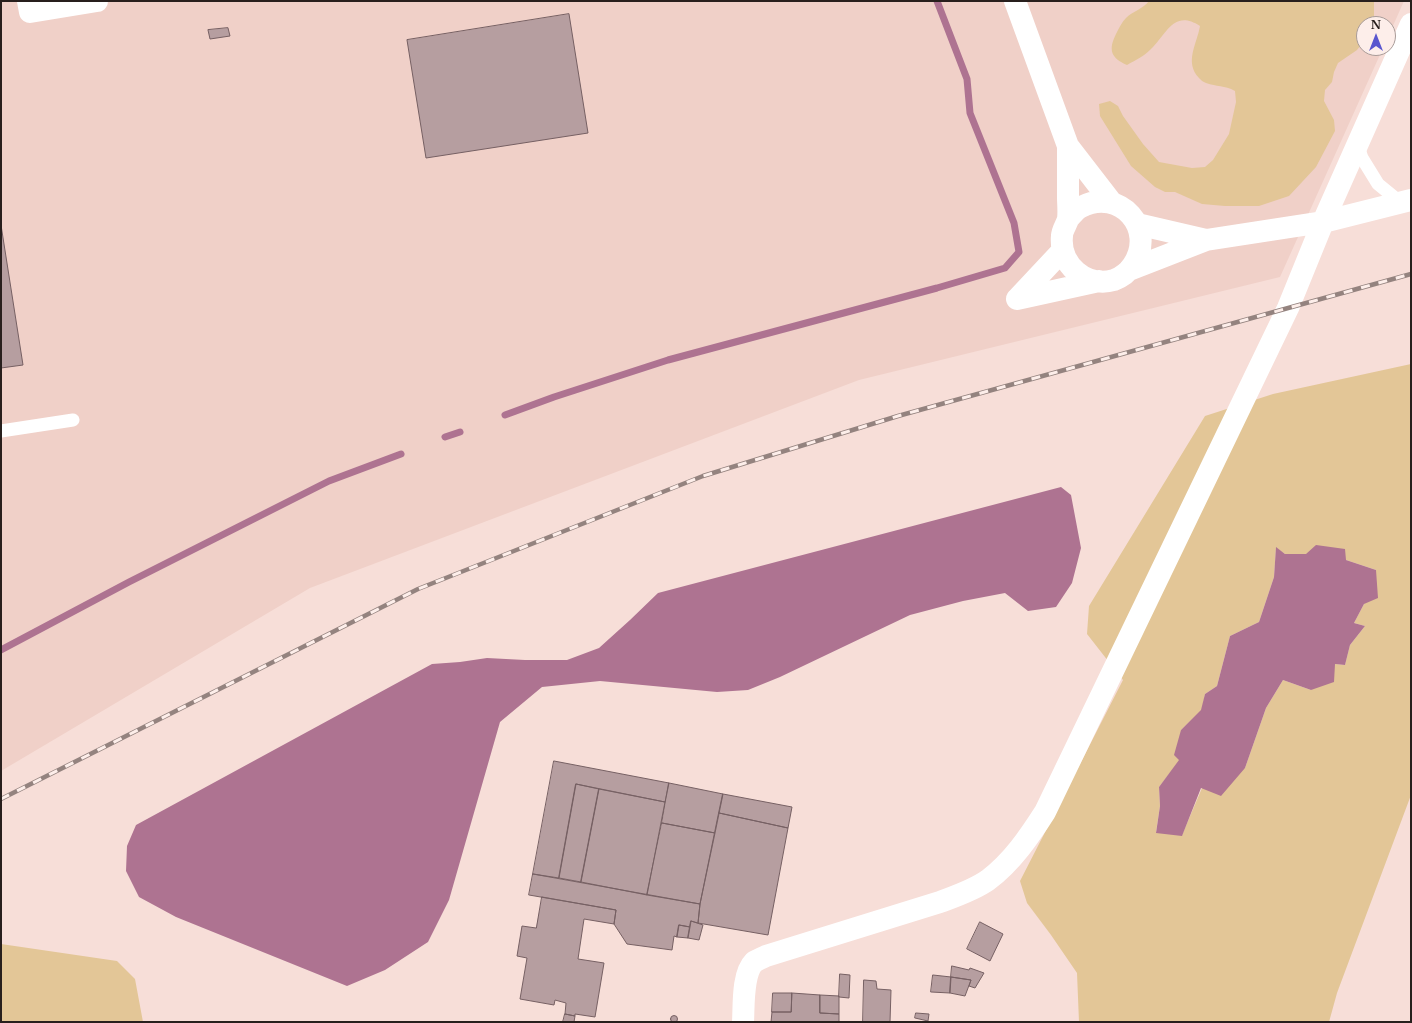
<!DOCTYPE html>
<html>
<head>
<meta charset="utf-8">
<style>
  body { margin:0 }
  #map { position:relative; width:1412px; height:1023px; overflow:hidden; background:#f7ded8; font-family:"Libre Baskerville",serif }
  canvas { display:block }
  .frame { position:absolute; inset:0; border:2px solid #281f1d; pointer-events:none }
  .north { position:absolute; left:1356px; top:16px; width:40px; height:40px; box-sizing:border-box; background:#fdeeea; border:1px solid #a89b98; border-radius:50%; rotate:0deg; font-size:11px; font-weight:700; line-height:16px; text-align:center; color:#281f1d }
  .north::after { content:''; display:block; margin:auto; width:14px; height:18px; background:#5a56ce; clip-path:polygon(50% 0,100% 100%,50% 72%,0 100%) }
</style>
</head>
<body>
<div id="map">
<canvas width="1412" height="1023"></canvas>
<div class="frame"></div>
<div class="north">N</div>
</div>
<script>
const ctx = document.querySelector('canvas').getContext('2d');
ctx.lineJoin = 'round';
function paint(path, color) {
  ctx.fillStyle = color;
  ctx.fill(path, 'evenodd');
}
function stroke(path, color, width, dash) {
  ctx.strokeStyle = color;
  ctx.lineWidth = width;
  ctx.lineCap = dash ? 'butt' : 'round';
  ctx.setLineDash(dash || []);
  ctx.stroke(path);
}
const built = new Path2D(`
  M1,1H1404L1388,37V24H1364V48H1383L1280,277L859,380L310,588L1,771Z`);
const green = new Path2D(`
  M1149,1H1374V21L1372,24H1364V41L1357,50L1338,63L1334,72L1332,82L1325,90L1324,101L1334,120L1335,131L1316,167L1289,196L1259,206H1225L1202,204L1175,192H1165L1155,187L1131,166L1100,116L1099,104L1110,101L1118,106L1123,116L1143,144L1159,162L1192,168L1205,167L1213,160L1229,134L1236,102L1235,91C1224,85 1217,87 1206,83C1203,82 1201,80 1199,78C1184,62 1197,44 1200,26C1175,10 1168,31 1153,47C1146,55 1136,60 1127,65C1111,58 1108,50 1116,34C1119,28 1122,22 1126,18C1133,11 1143,9 1149,1Z
  M1411,364V795L1337,993L1329,1022H1079L1077,973L1051,935L1027,903L1020,881L1123,680L1087,634L1089,606L1205,416L1273,394ZM1276,548L1285,554H1306L1346,560L1376,570L1364,604L1354,623L1365,626L1350,645L1345,665L1335,664L1311,690L1283,680L1266,708L1245,768L1202,788L1182,835L1156,832L1160,806L1159,787L1180,760L1181,730L1202,710L1205,694L1217,686L1230,636L1259,622L1274,577Z
  M1,944L117,961L135,979L143,1022H1Z`);
const water = new Path2D(`
  M1061,487L1071,495L1081,548L1072,583L1056,607L1028,611L1005,593L963,601L910,615L780,677L748,690L717,692L600,681L542,687L500,722L449,900L428,942L385,970L347,986L176,917L139,897L126,871L127,846L136,825L432,664L460,662L487,658L525,660H567L599,648L630,620L658,593Z
  M1316,545L1345,549L1346,560L1376,570L1378,598L1364,604L1354,623L1365,626L1350,645L1345,665L1335,664L1334,682L1311,690L1283,680L1266,708L1245,768L1221,796L1201,788L1182,836L1156,833L1160,806L1159,787L1179,760L1174,755L1181,730L1201,710L1205,694L1217,686L1230,636L1259,622L1274,577L1276,547L1285,554H1306Z`);
const stream = new Path2D(`
  M505,415L554,397L668,360L937,288L1005,268L1019,252L1014,223L970,113L967,79L937,1
  M445,437L460,432
  M1,650L129,582L329,481L401,454`);
const building = new Path2D(`
  M569,14L588,133L426,158L407,40Z
  M228,28L230,36L210,39L208,30Z
  M1,225L23,365L1,368Z
  M554,761L669,783L665,802L576,784L559,878L533,874Z
  M669,783L723,794L715,833L662,823Z
  M576,784L599,789L581,882L559,878Z
  M599,789L665,802L647,895L581,882Z
  M723,794L792,807L788,828L719,813Z
  M719,813L788,828L768,935L698,923L700,904Z
  M662,823L715,833L700,904L647,895Z
  M533,874L700,904L698,923L691,921L690,927L679,925L677,937L674,936L672,950L627,944L614,924L616,910L529,895Z
  M542,897L616,910L614,924L584,919L578,959L604,963L595,1017L575,1014V1016L565,1014L566,1003L555,1000L554,1005L520,999L527,958L517,956L522,926L536,928Z
  M691,921L703,925L699,940L688,938Z
  M980,922L1003,934L990,961L967,949Z
  M679,925L690,927L688,938L677,937Z
  M952,966L969,970L970,968L984,973L975,988L969,986L971,980L951,977Z
  M840,974L850,975L849,998L839,997Z
  M933,975L951,977L950,993L931,992Z
  M951,977L971,980L965,996L950,993Z
  M864,980L876,981L877,989L891,990L890,1022H863Z
  M773,993H792L791,1012H772Z
  M792,993L820,995V1013L839,1014V1022H771L772,1012H791Z
  M820,995L839,996V1014L820,1013Z
  M916,1013L929,1014L928,1021L915,1018Z
  M565,1014L575,1016L574,1022H563Z
  M670.5 1019a3.5 3.5 0 1 1 7 0a3.5 3.5 0 1 1-7 0Z`);
const lane = new Path2D(`
  M1357,144L1362,158L1378,184L1400,202
  M1,431L73,420`);
const street = new Path2D(`
  M28,1L30,12L97,1
  M1015,1L1068,146L1112,203
  M1068,146C1068,163 1068,180 1068,197C1068,204 1069,212 1068,219C1067,224 1062,230 1062,236C1059,265 1086,288 1114,280C1122,277 1129,271 1133,265C1157,229 1120,187 1081,207C1076,209 1072,215 1068,219
  M1137,224L1206,240
  M1129,270L1206,240L1323,222L1411,200
  M1017,299L1099,281
  M1017,299L1062,251
  M743,1022C744,1006 742,974 754,962C757,960 762,958 766,956L940,902C956,896 974,890 988,880C1012,862 1029,837 1045,812L1288,308L1323,222L1411,24`);
const rail = new Path2D(`
  M1,799L418,589L703,476L898,416L1411,274`);
paint(built, '#f0d0c8');
paint(green, '#e3c697');
paint(water, '#ae7391');
stroke(stream, '#ae7391', 7);
paint(building, '#b69ea0');
stroke(building, '#766063', 1);
stroke(lane, '#fff', 13);
stroke(street, '#fff', 22);
stroke(rail, '#94837f', 4.5);
stroke(rail, '#fdeeea', 3, [9]);
</script>
</body>
</html>
